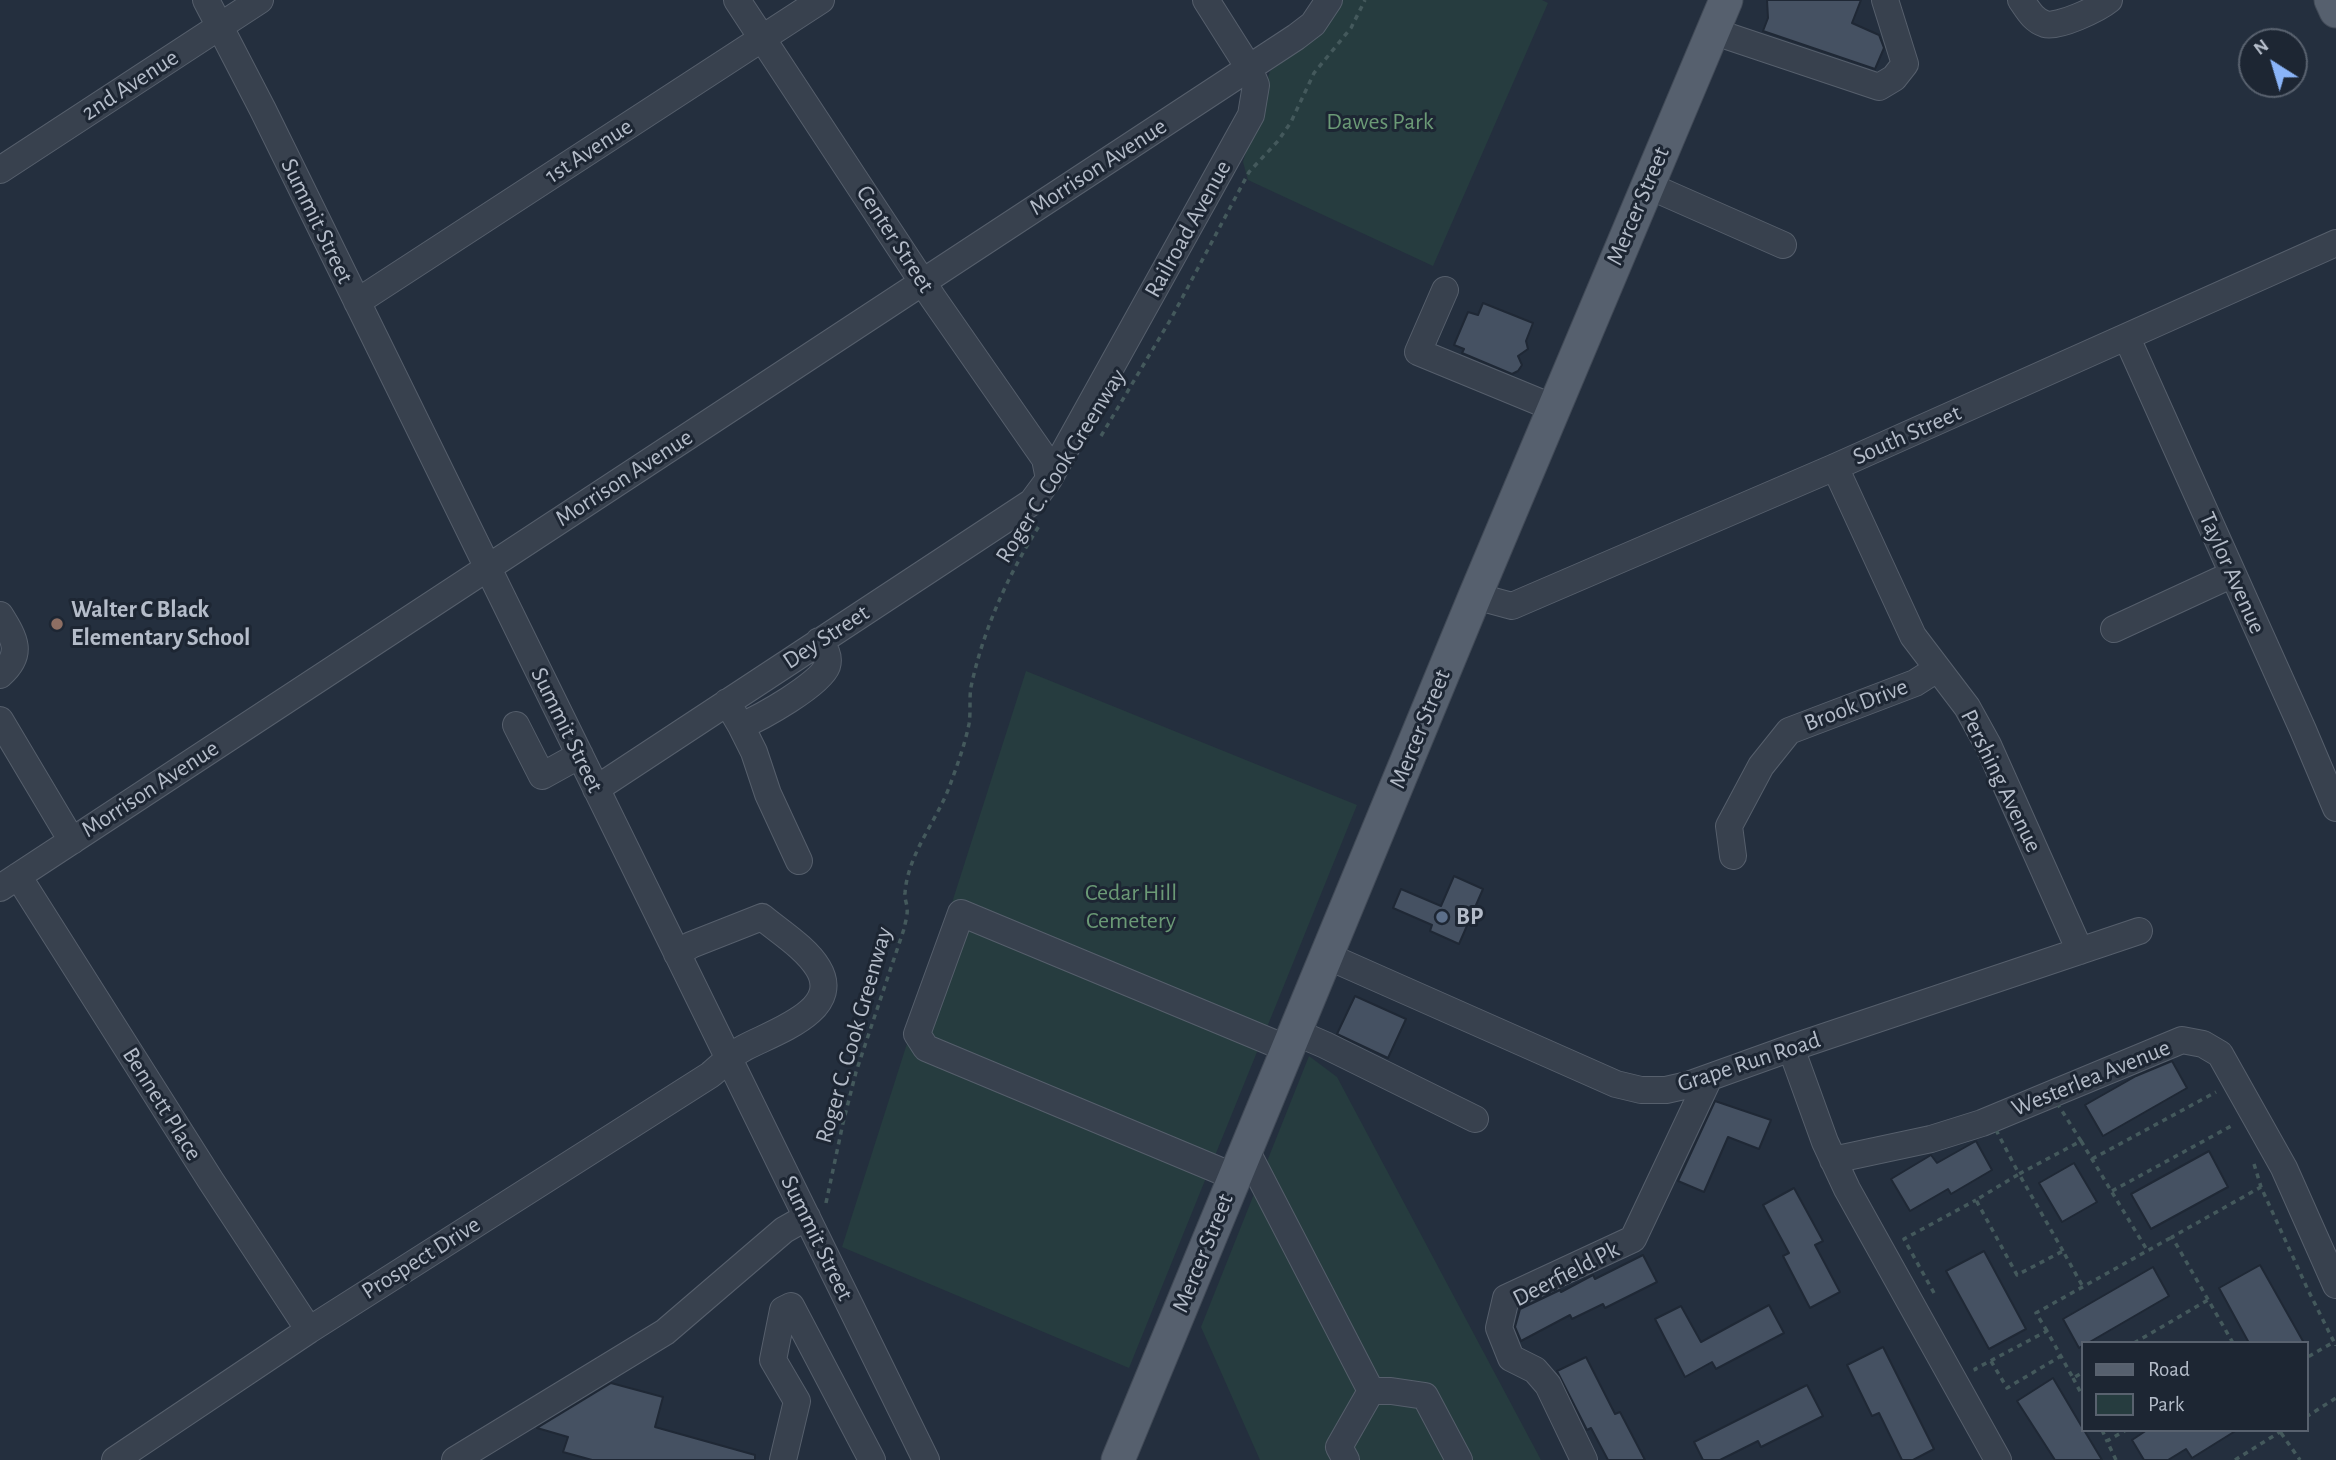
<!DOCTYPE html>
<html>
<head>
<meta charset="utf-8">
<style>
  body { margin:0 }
  #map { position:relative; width:2336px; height:1460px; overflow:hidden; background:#242f3e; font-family:"Alegreya Sans",sans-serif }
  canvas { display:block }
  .legend { position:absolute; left:2081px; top:1341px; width:228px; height:91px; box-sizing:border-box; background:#1d2633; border:2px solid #59626f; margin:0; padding:9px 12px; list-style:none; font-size:21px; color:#b4bcc9 }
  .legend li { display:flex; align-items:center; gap:14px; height:35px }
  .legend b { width:35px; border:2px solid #59626f }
  .north { position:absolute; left:2238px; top:28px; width:70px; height:70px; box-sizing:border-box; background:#1d2633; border:2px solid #59626f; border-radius:50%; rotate:323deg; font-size:19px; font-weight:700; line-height:28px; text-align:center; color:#b4bcc9 }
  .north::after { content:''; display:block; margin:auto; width:24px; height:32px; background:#8ab4f8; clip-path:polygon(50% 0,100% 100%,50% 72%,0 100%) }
</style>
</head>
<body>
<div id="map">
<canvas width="2336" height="1460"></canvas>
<ul class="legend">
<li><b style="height:9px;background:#56606e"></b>Road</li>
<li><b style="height:19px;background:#263c3f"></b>Park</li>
</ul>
<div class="north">N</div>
</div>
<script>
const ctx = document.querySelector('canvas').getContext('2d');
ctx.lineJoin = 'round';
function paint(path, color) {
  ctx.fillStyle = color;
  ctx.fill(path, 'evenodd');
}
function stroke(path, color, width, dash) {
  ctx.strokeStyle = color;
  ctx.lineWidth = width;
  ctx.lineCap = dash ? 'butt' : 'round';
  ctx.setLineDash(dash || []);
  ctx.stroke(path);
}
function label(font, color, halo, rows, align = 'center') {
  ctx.font = font + ' "Alegreya Sans",sans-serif';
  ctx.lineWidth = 6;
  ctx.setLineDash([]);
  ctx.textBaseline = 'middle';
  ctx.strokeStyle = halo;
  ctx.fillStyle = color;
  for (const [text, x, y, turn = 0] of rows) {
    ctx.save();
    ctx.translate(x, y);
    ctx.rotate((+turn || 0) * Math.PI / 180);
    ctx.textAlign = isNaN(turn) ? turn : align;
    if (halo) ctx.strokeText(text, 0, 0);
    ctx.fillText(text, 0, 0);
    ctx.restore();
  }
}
const green = new Path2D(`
  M1339,0H1542L1548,3L1433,266L1248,180L1243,162L1270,71L1308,43Z
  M1026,671L1357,805L1129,1368L842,1247Z
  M1309,1056L1337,1077L1541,1460H1260L1201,1327Z`);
const building = new Path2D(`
  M1767,0H1861L1852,23L1879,35L1884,48L1875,69L1763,31L1768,18Z
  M1483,303L1533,323L1526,341L1528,349L1518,356L1522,365L1518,371L1512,374L1462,353L1464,349L1454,345L1468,312L1478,315Z
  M1454,876L1483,889L1459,944L1430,931L1432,925L1393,908L1401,889L1441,906Z
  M1355,996L1406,1019L1388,1058L1337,1034Z
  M2172,1061L2187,1088L2103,1136L2085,1105L2136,1076Z
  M1715,1101L1771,1120L1759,1149L1728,1137L1704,1192L1678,1181Z
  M1976,1141L1992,1170L1951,1194L1948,1189L1910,1211L1891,1179L1931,1155L1937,1163Z
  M2209,1151L2228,1187L2151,1229L2131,1194Z
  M2074,1163L2097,1202L2062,1222L2039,1183Z
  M1794,1188L1823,1241L1815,1245L1840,1292L1810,1308L1783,1256L1789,1253L1763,1205Z
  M1984,1251L2026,1329L1989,1349L1946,1271Z
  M1643,1255L1657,1282L1605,1308L1603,1304L1572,1319L1570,1315L1521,1341L1515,1327L1520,1309L1560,1290L1561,1292L1593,1275L1595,1279Z
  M2260,1265L2304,1343H2249L2219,1288Z
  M2153,1267L2169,1296L2088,1343H2082V1346L2079,1348L2063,1319Z
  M1769,1305L1784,1333L1716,1369L1712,1362L1685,1377L1655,1319L1681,1306L1701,1342Z
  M1883,1347L1934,1449L1913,1460H1902L1879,1413L1872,1416L1847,1365Z
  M1586,1357L1615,1414L1620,1412L1645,1460H1608L1591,1428L1587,1430L1557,1371Z
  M2053,1378L2082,1427V1430H2084L2102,1460H2055L2017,1401Z
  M611,1383L663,1397L655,1427L755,1455V1460H592L563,1452L568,1437L537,1428Z
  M1807,1385L1823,1416L1761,1447L1758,1441L1720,1460H1703L1694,1442Z
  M2147,1430H2237L2192,1458L2186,1449L2168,1460H2144L2132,1440Z`);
const path = new Path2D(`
  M1101,436L1172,317L1249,172L1278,141L1291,122L1314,73L1351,28L1365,0
  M2057,1103L2081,1141L2019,1174L1995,1128Z
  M2081,1141L2147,1250
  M2092,1159L2216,1092
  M2254,1164L2261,1187
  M2112,1191L2233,1125
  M826,1203L843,1123L856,1072L904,929C905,923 908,915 907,908C907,903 904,898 905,893C908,853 937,821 950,785C957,766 965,744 969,724C971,712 969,699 971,687C983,630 1008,575 1039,526
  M2063,1251L2019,1174L1976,1200L2017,1275L2063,1251L2083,1287
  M1934,1293L1904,1239L1976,1200
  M2047,1331L2036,1313L2172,1237
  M2134,1343L2208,1300
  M2233,1343L2172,1237L2261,1187L2308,1290L2334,1342L2306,1358
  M2336,1345V1346
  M1991,1361L2007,1388L2061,1356
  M1976,1371L1975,1369L2047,1331L2073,1378L2082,1373
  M2073,1378L2082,1395
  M2306,1417L2336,1398
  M2102,1430L2107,1441
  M2281,1433L2300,1460
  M2116,1460L2107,1441L2126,1430
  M2235,1460L2283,1430`);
const minor = new Path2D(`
  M206,0L263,110L926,1460
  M737,0L933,298L1045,459L1049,479
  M2021,0C2028,10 2033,20 2045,24C2058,28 2098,9 2109,0
  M1712,31L1879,87L1894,78L1905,64L1885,0
  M0,170L260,0
  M1647,185L1783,245
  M1445,290L1418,352L1554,408
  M357,302L821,0
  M2127,338L2303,730L2336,808
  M1835,467L1913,636L1967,707L1988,745L2080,951
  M1475,596L1512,606L1835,467L2336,243
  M0,615C15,639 24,654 0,675
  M2114,629L2233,574
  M727,702L741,726C760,718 820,685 827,666C830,656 825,649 819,641
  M0,720L72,841
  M516,725L542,776L580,755
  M741,726L754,752L768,794L799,861
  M596,789L1032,502L1049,479L1251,115L1256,85L1249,68L1206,0
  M1733,856L1729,826L1761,766L1789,731L1915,683L1937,669
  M18,876L211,1181L309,1330
  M0,888L1296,37L1313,24L1329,0
  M1327,956L1616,1084L1641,1090H1666L1688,1085L1791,1048L2139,931
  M1295,1032L1325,1045L1475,1119
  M1791,1048L1825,1142L1847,1189L1998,1460
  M1246,1150L1371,1391
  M1833,1160L1931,1139L1982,1123L2182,1040L2203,1044L2220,1054L2284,1168L2336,1285
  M1235,1177L926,1048L917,1034L961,913L1288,1049
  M1371,1391H1391L1425,1396L1459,1460
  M115,1460L309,1330L710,1075C721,1066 732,1054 744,1048C771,1033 844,1011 818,968C806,948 780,932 762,917L691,945L677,954
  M455,1460L665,1332L784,1230L807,1217
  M783,1460L797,1401L773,1360L783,1310L791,1306L872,1460
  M1346,1460L1339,1447L1371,1391
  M1584,1460L1548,1385L1535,1370L1511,1358L1499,1328L1506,1298L1633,1239L1709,1078`);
const major = new Path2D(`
  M2331,0L2336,11
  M1118,1460L1475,596L1726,0`);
const markers = [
  [57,624,7,"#8d6e63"],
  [1442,917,7,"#5c6f8a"]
];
const streetNames = [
  ["2nd Avenue",130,85,-33],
  ["1st Avenue",589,151,-33],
  ["Morrison Avenue",1098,167,-33],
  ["Mercer Street",1638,206,-67],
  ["Summit Street",317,221,64],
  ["Railroad Avenue",1188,229,-61],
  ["Center Street",895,239,57],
  ["South Street",1907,435,-24],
  ["Roger C. Cook Greenway",1061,466,-58],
  ["Morrison Avenue",624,478,-33],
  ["Taylor Avenue",2232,573,66],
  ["Dey Street",826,637,-33],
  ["Brook Drive",1856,705,-21],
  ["Mercer Street",1420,729,-68],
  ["Summit Street",567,730,64],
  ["Pershing Avenue",2001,781,64],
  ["Morrison Avenue",150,789,-33],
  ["Roger C. Cook Greenway",854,1035,-74],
  ["Grape Run Road",1749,1062,-18],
  ["Westerlea Avenue",2091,1078,-22],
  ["Bennett Place",162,1104,58],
  ["Summit Street",817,1238,64],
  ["Mercer Street",1203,1253,-68],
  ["Prospect Drive",421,1258,-32],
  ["Deerfield Pk",1566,1274,-27]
];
const parkNames = [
  ["Dawes Park",1380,122],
  ["Cedar Hill",1131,893],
  ["Cemetery",1131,921]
];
const poiNames = [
  ["Walter C Black",71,610],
  ["Elementary School",71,638],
  ["BP",1456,917]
];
paint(green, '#263c3f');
paint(building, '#455162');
stroke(building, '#1f2835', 2);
stroke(minor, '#565f6c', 28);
stroke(major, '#414a57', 35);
stroke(path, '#44595c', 3.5, [5, 5]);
stroke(minor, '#38414e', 26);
stroke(major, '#56606e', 33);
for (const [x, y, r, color] of markers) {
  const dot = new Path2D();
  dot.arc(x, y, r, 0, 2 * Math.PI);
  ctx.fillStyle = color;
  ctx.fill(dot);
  stroke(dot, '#1d2633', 2.5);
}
label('24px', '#b4bcc9', '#1d2633', streetNames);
label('24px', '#6b9a76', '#1d2633', parkNames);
label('bold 24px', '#b4bcc9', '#1d2633', poiNames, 'left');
</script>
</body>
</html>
